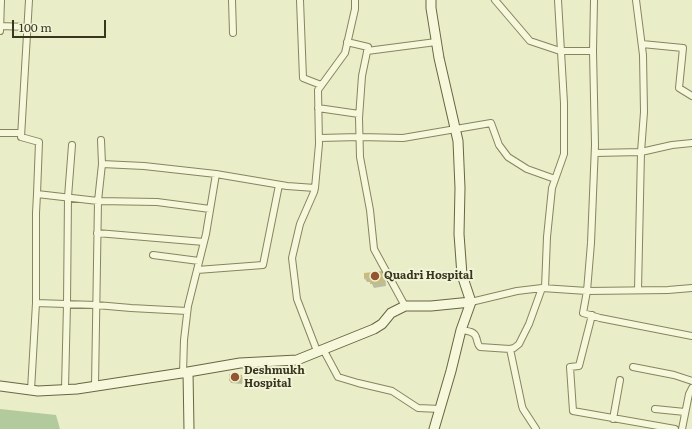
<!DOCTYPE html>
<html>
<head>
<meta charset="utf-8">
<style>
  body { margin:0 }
  #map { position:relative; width:692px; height:429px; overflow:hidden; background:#e9edc8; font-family:Literata,serif }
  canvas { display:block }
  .scale { position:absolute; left:12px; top:20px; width:94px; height:18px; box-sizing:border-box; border:2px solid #393620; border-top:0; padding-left:5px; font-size:12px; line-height:14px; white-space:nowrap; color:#393620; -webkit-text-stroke:3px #f1f4d7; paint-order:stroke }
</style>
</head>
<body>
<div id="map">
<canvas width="692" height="429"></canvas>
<div class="scale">100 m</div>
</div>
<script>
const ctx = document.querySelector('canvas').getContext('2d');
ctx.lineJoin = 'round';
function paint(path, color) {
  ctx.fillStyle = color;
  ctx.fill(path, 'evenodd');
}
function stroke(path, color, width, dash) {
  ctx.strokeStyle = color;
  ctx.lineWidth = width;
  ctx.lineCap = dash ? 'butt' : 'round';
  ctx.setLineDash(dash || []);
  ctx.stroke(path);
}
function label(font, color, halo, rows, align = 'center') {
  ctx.font = font + ' Literata,serif';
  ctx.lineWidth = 4;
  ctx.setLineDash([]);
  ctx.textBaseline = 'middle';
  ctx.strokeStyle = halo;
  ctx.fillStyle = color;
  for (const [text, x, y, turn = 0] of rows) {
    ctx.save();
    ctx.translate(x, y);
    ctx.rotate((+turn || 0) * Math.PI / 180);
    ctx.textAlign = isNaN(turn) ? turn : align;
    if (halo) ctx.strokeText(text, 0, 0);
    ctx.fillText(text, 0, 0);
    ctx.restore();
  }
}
const green = new Path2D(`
  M0,409L56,415L60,429H0Z`);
const shadow = new Path2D(`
  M383,272L385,275L386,286L374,288L371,282H367L365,279Z
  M241,376L243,378L242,384L231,383L230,381Z`);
const building = new Path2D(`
  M383,271L384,283L370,284V278L364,279V273Z
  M229,374L242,375L241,382L229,381Z`);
const street = new Path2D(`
  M29,0L21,137L39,142L37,194
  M232,0L233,33
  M300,0L303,78L321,85
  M495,0L530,41L560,51H593
  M594,0L593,51L595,145L591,243L587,291L583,313L600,318L692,336
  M636,0L643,55L644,112L641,152L638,290
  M0,26L27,27
  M0,31L1,0
  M347,42L368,47L362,76L359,118L360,157L370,210L374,249L405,306
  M642,44L683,48L679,88L692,96
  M367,51L436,42
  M318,108L359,114
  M0,133H21
  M319,138L360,137L403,138L491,123L499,145L508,157L527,169L555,179
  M101,140L102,164
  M595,153L641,152L672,145L692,143
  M216,174L287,186L315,188
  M97,233L204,242
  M153,255L199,261
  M197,270L263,265L279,185
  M545,288L547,237L552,188L564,154V103L558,0
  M471,302L517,291L542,288L587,291L668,290L692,288
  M36,303V213L37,194L98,201L157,202L210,209
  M592,315L579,366L570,367L573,411L675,429
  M461,330C467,331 474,331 476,337C478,342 477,344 480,347L510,349L514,348L519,344L529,324L542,288
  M323,349L338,377L358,383L392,391L418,408L440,409
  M510,349L522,406L523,409L536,429
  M317,351L297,299L292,258L300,224L314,192L315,188L319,144L318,90L345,53L355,9V0
  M633,367L674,375L692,381
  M95,386L98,201L102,164L144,166L216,174L206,234L188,306L184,340L183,373
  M65,389L67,304L68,197L72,145
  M31,390L36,303L96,305L131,308L187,311
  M655,409L685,412
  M613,419L620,380
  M682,429L689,394L692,388`);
const secondary = new Path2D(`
  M431,0V8L439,58L458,141L460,188L459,234L462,275L471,302L461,330L451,371L434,429
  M188,372L189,429
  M0,386L38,391L77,389L188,372L240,363L297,360L374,329L382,324L391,313L405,306H431L471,302`);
const markers = [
  [375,276,5,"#945630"],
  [235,377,5,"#945630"]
];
const poiNames = [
  ["Quadri Hospital",384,276],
  ["Deshmukh",244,371],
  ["Hospital",244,384]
];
paint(green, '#b3cb9c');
paint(shadow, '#0003');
paint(building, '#c9ba7f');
stroke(street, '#88845e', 8);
stroke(secondary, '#6a6541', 11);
stroke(street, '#f5f8db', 6);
stroke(secondary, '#f5f8db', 9);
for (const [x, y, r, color] of markers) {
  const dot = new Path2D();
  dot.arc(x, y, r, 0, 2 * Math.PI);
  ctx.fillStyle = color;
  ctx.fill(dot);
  stroke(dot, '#f1f4d7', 1.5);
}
label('bold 11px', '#393620', '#f1f4d7', poiNames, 'left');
</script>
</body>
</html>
